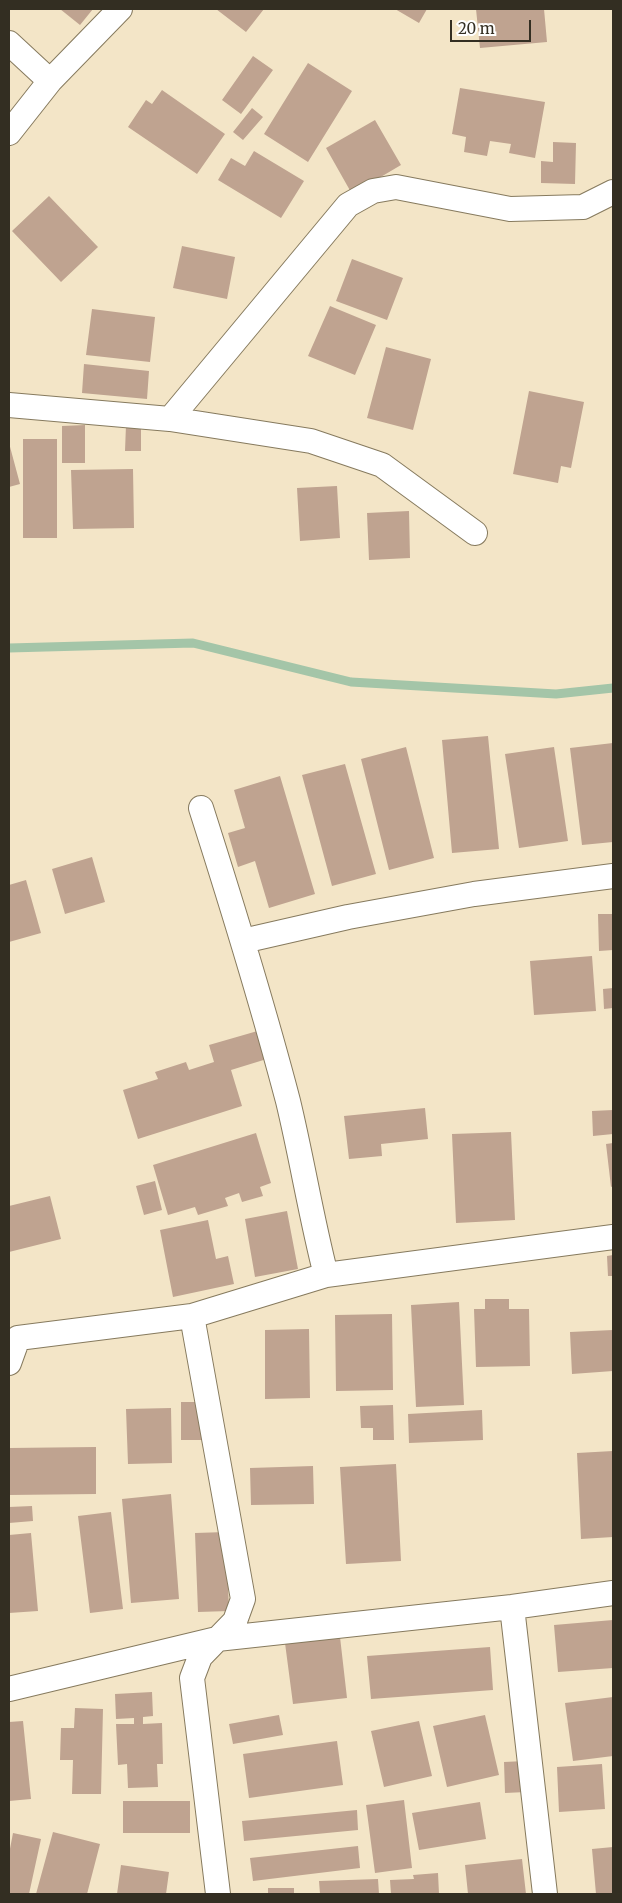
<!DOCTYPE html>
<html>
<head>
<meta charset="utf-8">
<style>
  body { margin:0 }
  #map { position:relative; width:622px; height:1903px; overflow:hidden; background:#f3e5c7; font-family:Merriweather,serif }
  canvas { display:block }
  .frame { position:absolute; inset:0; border:10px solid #332e22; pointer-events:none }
  .scale { position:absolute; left:450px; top:20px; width:81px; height:22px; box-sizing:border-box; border:2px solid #332e22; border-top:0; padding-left:6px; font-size:15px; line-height:18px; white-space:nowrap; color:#332e22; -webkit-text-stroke:4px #fff; paint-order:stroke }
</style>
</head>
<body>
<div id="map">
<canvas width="622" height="1903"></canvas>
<div class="frame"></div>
<div class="scale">20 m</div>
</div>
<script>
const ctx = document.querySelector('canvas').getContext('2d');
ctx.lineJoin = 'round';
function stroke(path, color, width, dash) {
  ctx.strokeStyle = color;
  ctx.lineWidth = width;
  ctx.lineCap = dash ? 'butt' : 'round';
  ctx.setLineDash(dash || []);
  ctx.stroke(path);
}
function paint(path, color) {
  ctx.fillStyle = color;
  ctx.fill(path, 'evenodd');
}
const stream = new Path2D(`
  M9,648L193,643L351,682L556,694L613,688`);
const building = new Path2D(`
  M60,9H93L80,25Z
  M216,9H264L246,32Z
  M395,9H427L419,23Z
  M476,9H544L547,42L480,48Z
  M253,56L273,70L241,114L222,100Z
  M308,63L352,91L308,162L264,134Z
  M460,88L545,102L535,158L509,153L511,144L490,141L487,156L464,152L466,137L452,134Z
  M162,90L225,134L197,174L128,127L146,100L152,104Z
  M252,108L263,117L243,140L233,132Z
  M375,120L401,165L352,194L326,148Z
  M553,142L576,143L575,184L541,183V161L553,162Z
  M254,151L304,181L281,218L218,180L231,158L245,166Z
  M49,196L98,247L61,282L12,231Z
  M182,246L235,257L227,299L173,288Z
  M352,259L403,278L387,320L336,301Z
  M330,306L376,325L355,375L308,356Z
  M92,309L155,317L150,362L86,355Z
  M386,347L431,359L413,430L367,418Z
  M84,364L149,371L147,399L82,393Z
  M529,391L584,402L571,468L561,466L558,483L513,474Z
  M85,425V463H62V426Z
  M126,425L141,426V451H125Z
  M23,439H57V538H23Z
  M9,443L20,484L9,487Z
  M133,469L134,528L73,529L71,470Z
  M337,486L340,538L300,541L297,488Z
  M409,511L410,558L369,560L367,513Z
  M488,736L499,849L452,853L442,740Z
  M613,743V842L582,845L570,748Z
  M406,747L434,858L389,870L361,759Z
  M554,747L568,841L519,848L505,754Z
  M345,764L376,874L332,886L302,775Z
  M280,776L315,894L269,908L255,861L238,867L228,833L245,828L234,790Z
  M92,857L105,902L65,914L52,869Z
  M26,880L41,933L9,942V885Z
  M598,914H613V950L599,951Z
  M592,956L596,1011L534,1015L530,961Z
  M613,988V1008L604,1009L603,989Z
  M261,1030L270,1058L231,1070L242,1106L138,1139L123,1090L158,1079L155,1072L186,1062L189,1070L214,1062L209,1045Z
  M425,1108L428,1139L381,1144L382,1156L349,1159L344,1116Z
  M613,1110V1134L593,1136L592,1111Z
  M511,1132L515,1220L456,1223L452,1134Z
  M256,1133L271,1183L260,1187L263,1196L242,1202L239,1193L225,1198L228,1206L198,1215L195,1207L168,1215L153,1165Z
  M613,1143V1186L611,1187L606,1144Z
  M155,1181L162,1210L144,1215L136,1186Z
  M50,1196L61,1239L9,1252V1206Z
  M287,1211L298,1269L255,1277L245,1219Z
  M208,1220L216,1259L228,1256L234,1284L173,1297L160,1230Z
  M613,1255V1276H608L607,1256Z
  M485,1299H509V1309H529L530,1366L476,1367L474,1309H485Z
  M459,1302L464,1405L416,1407L411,1305Z
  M392,1314L393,1390L336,1391L335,1315Z
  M309,1329L310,1398L265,1399V1330Z
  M613,1330V1371L572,1374L570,1332Z
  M181,1402H203V1440H181Z
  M393,1405L394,1440H373V1428H361L360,1406Z
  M171,1408L172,1463L128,1464L126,1409Z
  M482,1410L483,1440L409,1443L408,1414Z
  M96,1447V1494L9,1495V1448Z
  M613,1451V1537L581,1539L577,1453Z
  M396,1464L401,1561L346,1564L340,1467Z
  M313,1466L314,1504L251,1505L250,1468Z
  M171,1494L179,1599L131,1603L122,1499Z
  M32,1506L33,1521L9,1523V1507Z
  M111,1512L123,1609L90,1613L78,1516Z
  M226,1532L229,1611L198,1612L195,1533Z
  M31,1533L38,1611L9,1613V1535Z
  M613,1620V1668L558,1672L554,1625Z
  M340,1637L347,1698L293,1704L285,1643Z
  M490,1647L493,1690L371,1699L367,1656Z
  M152,1692L153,1716L143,1717V1724L162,1723L163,1764H157L158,1787L128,1788L127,1764L118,1765L116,1724H134V1718L116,1719L115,1694Z
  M613,1697V1756L573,1761L565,1703Z
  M75,1708L103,1709L101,1794H72L73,1760H60L61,1728H74Z
  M279,1715L283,1735L233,1744L229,1724Z
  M485,1715L499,1775L447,1787L433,1726Z
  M23,1721L31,1799L9,1801V1722Z
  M419,1721L432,1776L384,1787L371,1731Z
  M337,1741L343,1785L249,1798L243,1754Z
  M525,1761L526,1792L505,1793L504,1762Z
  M602,1764L605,1809L559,1812L557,1767Z
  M404,1800L412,1868L375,1873L366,1805Z
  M123,1801H190V1833H123Z
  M480,1802L486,1839L419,1850L412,1813Z
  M357,1810L358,1830L244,1841L242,1821Z
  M53,1832L100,1844L87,1894H36Z
  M13,1833L41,1839L29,1894H9V1854Z
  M358,1846L360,1868L253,1881L250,1858Z
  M613,1847V1894H596L592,1849Z
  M522,1859L526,1894H468L465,1865Z
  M121,1865L169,1872L166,1894H117Z
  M438,1873L439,1894H391L390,1880L414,1879L413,1875Z
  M378,1879L379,1894H320L319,1881Z
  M268,1888H294V1894H268Z`);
const street = new Path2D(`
  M9,43L50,81
  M9,133L50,81L120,9
  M9,405L170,419L348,205L373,191L396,187L510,209L583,207L613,192
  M170,419L311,441L382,465L475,533
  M201,808C232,905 262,1002 288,1101C302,1159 311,1217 326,1275
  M243,941L348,917L474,894L613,876
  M192,1316L243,1599L235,1621L200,1657L192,1678L218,1894
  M18,1338L192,1316L326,1275L613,1237
  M9,1363L18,1338
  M512,1607L545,1894
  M9,1689L217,1639L512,1607L613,1593`);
stroke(stream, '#a4c5a8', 9);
paint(building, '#bfa390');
stroke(street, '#867a5e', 26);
stroke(street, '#fff', 24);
</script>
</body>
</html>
